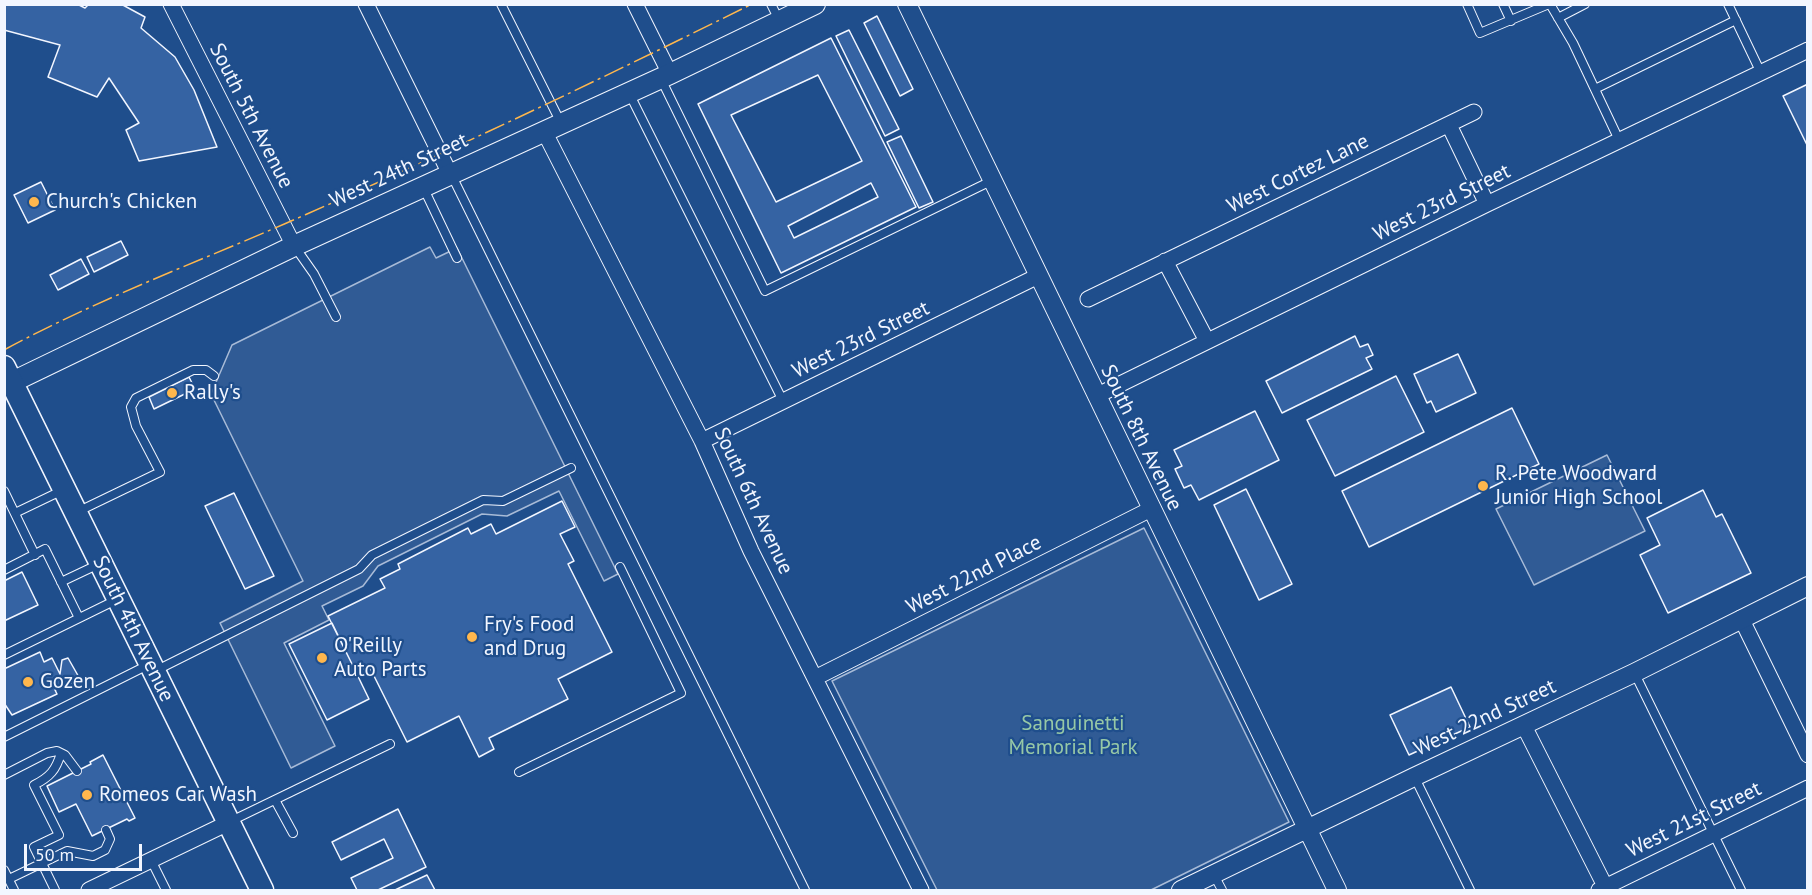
<!DOCTYPE html>
<html>
<head>
<meta charset="utf-8">
<style>
  body { margin:0 }
  #map { position:relative; width:1812px; height:895px; overflow:hidden; background:#1f4e8c; font-family:"PT Sans",sans-serif }
  canvas { display:block }
  .frame { position:absolute; inset:0; border:6px solid #f2f6ff; pointer-events:none }
  .scale { position:absolute; left:24px; top:844px; width:118px; height:27px; box-sizing:border-box; border:3px solid #f2f6ff; border-top:0; padding-left:8px; font-size:18px; line-height:21px; white-space:nowrap; color:#f2f6ff; -webkit-text-stroke:4px #1f4e8c; paint-order:stroke }
</style>
</head>
<body>
<div id="map">
<canvas width="1812" height="895"></canvas>
<div class="frame"></div>
<div class="scale">50 m</div>
</div>
<script>
const ctx = document.querySelector('canvas').getContext('2d');
ctx.lineJoin = 'round';
function paint(path, color) {
  ctx.fillStyle = color;
  ctx.fill(path, 'evenodd');
}
function stroke(path, color, width, dash) {
  ctx.strokeStyle = color;
  ctx.lineWidth = width;
  ctx.lineCap = dash ? 'butt' : 'round';
  ctx.setLineDash(dash || []);
  ctx.stroke(path);
}
function label(font, color, halo, rows, align = 'center') {
  ctx.font = font + ' "PT Sans",sans-serif';
  ctx.lineWidth = 4.5;
  ctx.setLineDash([]);
  ctx.textBaseline = 'middle';
  ctx.strokeStyle = halo;
  ctx.fillStyle = color;
  for (const [text, x, y, turn = 0] of rows) {
    ctx.save();
    ctx.translate(x, y);
    ctx.rotate((+turn || 0) * Math.PI / 180);
    ctx.textAlign = isNaN(turn) ? turn : align;
    if (halo) ctx.strokeText(text, 0, 0);
    ctx.fillText(text, 0, 0);
    ctx.restore();
  }
}
const built = new Path2D(`
  M430,247L436,258L457,248L618,574L604,581L559,491L507,516L482,514L378,566L363,586L322,606L329,620L284,643L335,746L291,768L220,623L303,581L211,394L232,345Z
  M1607,455L1645,531L1534,585L1496,509Z
  M1144,528L1289,822L1151,890H937L832,681Z`);
const building = new Path2D(`
  M4,4H77L85,8L89,4H121L145,17L141,28L175,57L194,90L217,147L139,161L126,130L139,123L109,78L97,97L48,77L60,45L4,30Z
  M877,16L913,89L900,96L864,23Z
  M849,30L899,129L885,136L836,36Z
  M831,38L916,207L781,273L698,104ZM818,75L862,161L776,202L731,115ZM871,183L878,197L794,238L788,226Z
  M1808,84V147L1783,96Z
  M901,136L933,202L919,208L887,142Z
  M41,182L55,210L28,223L14,195Z
  M121,241L128,255L94,272L87,257Z
  M81,259L89,274L58,290L50,275Z
  M1355,336L1360,347L1368,344L1373,355L1366,358L1372,369L1282,413L1266,381Z
  M1458,354L1476,393L1436,412L1431,401L1427,403L1414,374Z
  M1396,376L1424,432L1335,476L1307,420Z
  M189,377L195,389L154,409L149,397Z
  M1512,408L1539,464L1369,547L1342,491Z
  M1255,411L1279,460L1199,500L1191,485L1184,488L1175,469L1182,466L1174,450Z
  M1246,489L1292,584L1259,600L1214,505Z
  M1703,490L1716,517L1722,514L1751,573L1668,613L1640,555L1660,545L1647,518Z
  M234,493L274,576L245,589L205,506Z
  M562,501L575,527L560,534L574,561L568,564L612,652L558,679L568,699L489,738L494,749L479,757L459,716L407,742L369,666L356,672L328,616L385,588L380,579L400,569L398,564L468,528L471,534L491,524L496,534Z
  M22,572L38,605L4,621V581Z
  M332,623L369,699L327,720L289,644Z
  M40,652L44,662L52,658L60,674L62,660L68,658L80,679L55,690L57,694L12,715L4,703V669Z
  M1451,687L1470,727L1409,755L1390,715Z
  M103,755L135,818L129,821L127,819L92,836L76,804L59,812L47,786L91,764L90,762Z
  M398,809L426,867L378,890H357L351,878L393,858L384,839L341,860L332,842Z
  M427,875L435,890H395Z`);
const service = new Path2D(`
  M501,4L561,123
  M771,4L779,20
  M1467,4L1480,33L1549,4
  M1503,4L1511,21
  M1550,4L1573,43L1619,140
  M1728,4L1761,73
  M1558,18L1585,4
  M661,79L765,291L991,181
  M1595,89L1736,20
  M629,93L783,401
  M451,174L805,890
  M424,189L457,258
  M295,247L314,274L336,317
  M4,491L35,555
  M77,512L160,472L136,426L131,407L136,398L193,370H206L214,376
  M15,513L63,490
  M4,570L45,549L79,618
  M61,582L99,564
  M4,655L116,600
  M155,671L359,569L372,555L483,500L503,501L571,468
  M1635,674L1741,890
  M4,737L148,665
  M519,772L681,693L620,567
  M4,775L47,753L57,751L65,755L77,771
  M1415,778L1470,890
  M275,800L293,833
  M229,822L390,744
  M151,860L166,890
  M4,870L14,890
  M1214,875L1222,890
  M9,879L67,851L93,856L105,850L110,839L106,830
  M55,890L34,847L59,835L34,785C50,777 56,770 61,753`);
const minor = new Path2D(`
  M171,4L294,246
  M366,4L450,174
  M635,4L670,74
  M1449,125L1487,204
  M544,131L702,441L751,551L921,890
  M1165,261L1207,341
  M1088,299L1474,112
  M1096,396L1487,204L1808,50
  M702,441L1038,276
  M1741,618L1808,755
  M815,678L1151,509
  M1524,726L1607,890
  M89,890L228,823
  M1599,890L1808,788`);
const tertiary = new Path2D(`
  M907,4L1337,890
  M1181,890L1414,777L1634,673L1808,586`);
const secondary = new Path2D(`
  M4,386L294,246L670,74L815,4`);
const primary = new Path2D(`
  M4,367L262,890`);
const power = new Path2D(`
  M4,350C102,297 206,259 307,214C457,148 605,77 752,4`);
const markers = [
  [34,202,6,"#ffb74d"],
  [172,393,6,"#ffb74d"],
  [1483,486,6,"#ffb74d"],
  [472,637,6,"#ffb74d"],
  [322,658,6,"#ffb74d"],
  [28,682,6,"#ffb74d"],
  [87,795,6,"#ffb74d"]
];
const streetNames = [
  ["South 5th Avenue",251,116,63],
  ["West 24th Street",399,171,-25],
  ["West Cortez Lane",1298,174,-26],
  ["West 23rd Street",1442,203,-26],
  ["West 23rd Street",861,340,-26],
  ["South 8th Avenue",1141,438,64],
  ["South 6th Avenue",753,501,65],
  ["West 22nd Place",974,575,-27],
  ["South 4th Avenue",133,629,64],
  ["West 22nd Street",1485,718,-25],
  ["West 21st Street",1694,820,-26]
];
const poiNames = [
  ["Church's Chicken",46,202],
  ["Rally's",184,393],
  ["R. Pete Woodward",1495,474],
  ["Junior High School",1495,498],
  ["Fry's Food",484,625],
  ["and Drug",484,649],
  ["O'Reilly",334,646],
  ["Auto Parts",334,670],
  ["Gozen",40,682],
  ["Romeos Car Wash",99,795]
];
const parkNames = [
  ["Sanguinetti",1073,724],
  ["Memorial Park",1073,748]
];
paint(built, '#305b95');
stroke(built, '#a8bbd7', 1.5);
paint(building, '#3563a3');
stroke(building, '#f2f6ff', 1.5);
stroke(service, '#f2f6ff', 10);
stroke(minor, '#f2f6ff', 17);
stroke(tertiary, '#f2f6ff', 20);
stroke(secondary, '#f2f6ff', 22);
stroke(primary, '#f2f6ff', 25);
stroke(service, '#1f4e8c', 8);
stroke(minor, '#1f4e8c', 15);
stroke(tertiary, '#1f4e8c', 18);
stroke(secondary, '#1f4e8c', 20);
stroke(primary, '#1f4e8c', 22);
stroke(power, '#ffb74d', 1.5, [21, 4.5, 3, 4.5]);
for (const [x, y, r, color] of markers) {
  const dot = new Path2D();
  dot.arc(x, y, r, 0, 2 * Math.PI);
  ctx.fillStyle = color;
  ctx.fill(dot);
  stroke(dot, '#1f4e8c', 2);
}
label('21px', '#f2f6ff', '#1f4e8c', streetNames);
label('21px', '#f2f6ff', '#1f4e8c', poiNames, 'left');
label('21px', '#97c8a6', '#1f4e8c', parkNames);
</script>
</body>
</html>
